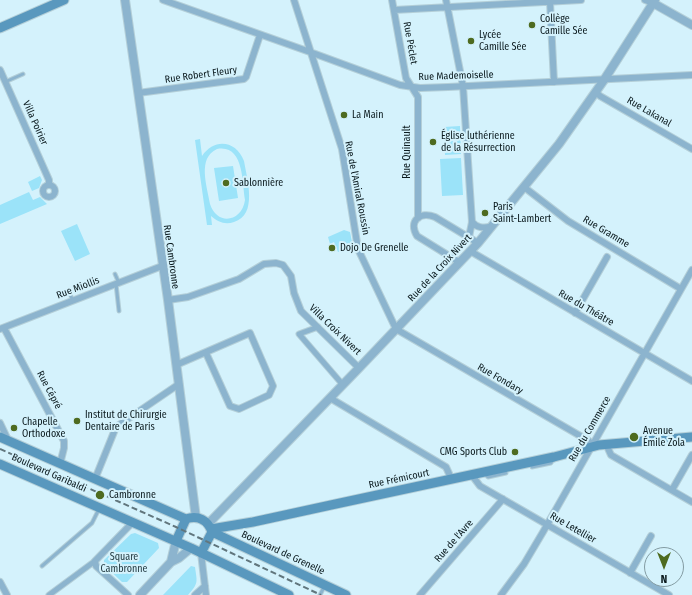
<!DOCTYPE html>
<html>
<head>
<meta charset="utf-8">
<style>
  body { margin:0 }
  #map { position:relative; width:692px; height:595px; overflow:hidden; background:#d4f2fc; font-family:"Fira Sans Condensed",sans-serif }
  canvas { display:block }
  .north { position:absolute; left:644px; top:547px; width:40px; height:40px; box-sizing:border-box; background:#d4f2fc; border:1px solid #839ba2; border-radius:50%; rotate:180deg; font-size:11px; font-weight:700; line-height:16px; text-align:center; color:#09181c }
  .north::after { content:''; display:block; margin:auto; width:14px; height:18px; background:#4e6b20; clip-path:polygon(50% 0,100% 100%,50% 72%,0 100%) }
</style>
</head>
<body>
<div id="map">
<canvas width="692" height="595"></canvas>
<div class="north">N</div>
</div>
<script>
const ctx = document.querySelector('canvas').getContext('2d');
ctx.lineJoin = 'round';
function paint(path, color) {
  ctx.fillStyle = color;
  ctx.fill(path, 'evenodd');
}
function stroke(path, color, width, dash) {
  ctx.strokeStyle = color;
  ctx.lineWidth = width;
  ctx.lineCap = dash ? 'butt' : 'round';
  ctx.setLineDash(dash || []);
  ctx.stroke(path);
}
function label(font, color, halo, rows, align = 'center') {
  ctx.font = font + ' "Fira Sans Condensed",sans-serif';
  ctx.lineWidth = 4;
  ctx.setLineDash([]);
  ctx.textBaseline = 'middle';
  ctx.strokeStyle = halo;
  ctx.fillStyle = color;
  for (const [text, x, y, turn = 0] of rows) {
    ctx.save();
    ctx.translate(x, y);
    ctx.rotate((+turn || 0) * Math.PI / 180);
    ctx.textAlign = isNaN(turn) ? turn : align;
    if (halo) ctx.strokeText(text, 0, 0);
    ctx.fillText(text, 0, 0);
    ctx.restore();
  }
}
const green = new Path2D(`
  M460,126L461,154L445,155L444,127Z
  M200,139L202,156C214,138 236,140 244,161C247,179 258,215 234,222C225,225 218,222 211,216L212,225H207L195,140ZM217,149C244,144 242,182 245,200C242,222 217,226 210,204C207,186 197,158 217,149Z
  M461,158L463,195L442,196L440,159Z
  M233,166L238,198L219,201L214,168Z
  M40,176L42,180L39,188L32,191L28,182Z
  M29,192L33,200L40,197L47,204L0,224V205Z
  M77,224L90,254L75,261L61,231Z
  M344,230L350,232L353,247L338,252L334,242L330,244L328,237Z
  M135,533L158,543L159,548L127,582H122L104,565V560L131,534Z
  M191,566L195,567C197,582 199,583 188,595H163Z`);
const service = new Path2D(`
  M5,82L23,74
  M115,274L119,283
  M116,284L119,311
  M69,292L73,301
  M532,467L551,463L553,459
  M485,474L488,477L506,473
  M42,566L92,523L99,509
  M320,595L324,587`);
const pedestrian = new Path2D(`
  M318,327L299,334L343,385
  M49,595L95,561`);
const minor = new Path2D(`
  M163,0L310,52L400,85L420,88L448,87L692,75
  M294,0L342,149L358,249L396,329L589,441L591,448
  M392,0L406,78L418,97V218
  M446,0L463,86L472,222L469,237
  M645,0L653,3
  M550,2L554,82
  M394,10L581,0
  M0,70L49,180V185
  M596,92L600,96L692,149
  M138,93L244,79L246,77L260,35
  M43 191a6 6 0 1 1 12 0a6 6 0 1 1-12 0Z
  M524,187L568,221L681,289
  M472,222C477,228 483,228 490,227
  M470,251L692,381
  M459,262L417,236C408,221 420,211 435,217L478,243
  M168,300L188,297L239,279L264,264L276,263L283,265L291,276L294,293L301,311L359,368
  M575,313L607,257
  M4,328L64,441V448L60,464
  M0,329L162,266
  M176,365L250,333L273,386L269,395L239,409L230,406L206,353
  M330,398L446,467L451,478
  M0,423L8,440
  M606,444L611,455L692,502
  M471,474L480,486L669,595
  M95,479L116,427L179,384
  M672,490L692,455
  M201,553L206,595
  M630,573L651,536
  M0,582L7,595
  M128,595L96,566L95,561L133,522
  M195,595L205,586
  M420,595L503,499
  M501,595L524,564L543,532L692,270`);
const tertiary = new Path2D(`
  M125,0L168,300L196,518
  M653,3L692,25
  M208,524L359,368L478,243L559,144L604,80L655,0
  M171,562L176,541
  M140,595L171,562L179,558L191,548`);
const secondary = new Path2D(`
  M0,28L64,0
  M0,437L186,519
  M0,464L191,548L289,595
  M186,519C198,515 208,520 212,532L201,553
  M211,529L253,522L331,505L554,457L599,445L692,437
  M212,532L346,595
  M176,541L186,519`);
const rail = new Path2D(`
  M0,449L176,527L321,595`);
const markers = [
  [532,25,4,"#4e6b20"],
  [471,41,4,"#4e6b20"],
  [344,115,4,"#4e6b20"],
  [433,142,4,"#4e6b20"],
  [226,183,4,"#4e6b20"],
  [485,213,4,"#4e6b20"],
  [332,248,4,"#4e6b20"],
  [77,421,4,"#4e6b20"],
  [14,428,4,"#4e6b20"],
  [634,437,5,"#4e6b20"],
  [515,452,4,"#4e6b20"],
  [100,495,5,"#4e6b20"]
];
const poiNames = [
  ["Collège",540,19],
  ["Camille Sée",540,31],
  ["Lycée",479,35],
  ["Camille Sée",479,47],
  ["La Main",352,115],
  ["Église luthérienne",441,136],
  ["de la Résurrection",441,148],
  ["Sablonnière",234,183],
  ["Paris",493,207],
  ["Saint-Lambert",493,219],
  ["Dojo De Grenelle",340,248],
  ["Institut de Chirurgie",85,415],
  ["Dentaire de Paris",85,427],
  ["Chapelle",22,422],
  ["Orthodoxe",22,434],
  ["Avenue",643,431],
  ["Émile Zola",643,443],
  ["CMG Sports Club",507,452,"right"],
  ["Cambronne",109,495]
];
const streetNames = [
  ["Rue Péclet",410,43,80],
  ["Rue Robert Fleury",201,75,-8],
  ["Rue Mademoiselle",456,76,-2],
  ["Rue Lakanal",649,112,30],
  ["Villa Poirier",35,123,66],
  ["Rue Quinault",407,152,-90],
  ["Rue de l'Amiral Roussin",357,188,79],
  ["Rue Gramme",606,232,31],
  ["Rue Cambronne",171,257,82],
  ["Rue de la Croix Nivert",440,268,-47],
  ["Rue Miollis",78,288,-21],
  ["Rue du Théâtre",586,308,30],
  ["Villa Croix Nivert",335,330,44],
  ["Rue Fondary",500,379,30],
  ["Rue Cépré",49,390,62],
  ["Rue du Commerce",590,429,-60],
  ["Boulevard Garibaldi",49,473,24],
  ["Rue Frémicourt",399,479,-12],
  ["Rue Letellier",573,528,30],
  ["Rue de l'Avre",454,541,-49],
  ["Boulevard de Grenelle",283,553,25]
];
const parkNames = [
  ["Square",124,557],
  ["Cambronne",124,569]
];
paint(green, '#9be3f9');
stroke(service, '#b4cfd8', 5);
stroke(pedestrian, '#b4cfd8', 7);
stroke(minor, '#b4cfd8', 8);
stroke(tertiary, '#b4cfd8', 10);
stroke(secondary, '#b4cfd8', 11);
stroke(service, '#8cb4ce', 3);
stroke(pedestrian, '#8cb4ce', 5);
stroke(minor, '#8cb4ce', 6);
stroke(tertiary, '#8cb4ce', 8);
stroke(secondary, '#5998be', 9);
stroke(rail, '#61767d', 2, [6, 3]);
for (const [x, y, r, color] of markers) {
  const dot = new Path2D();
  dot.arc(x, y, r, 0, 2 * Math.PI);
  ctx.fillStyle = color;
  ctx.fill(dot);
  stroke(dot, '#d4f2fc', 1.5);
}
label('10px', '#09181c', '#d4f2fc', poiNames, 'left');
label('10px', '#09181c', '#d4f2fc', streetNames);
label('10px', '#243b42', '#d4f2fc', parkNames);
</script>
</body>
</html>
